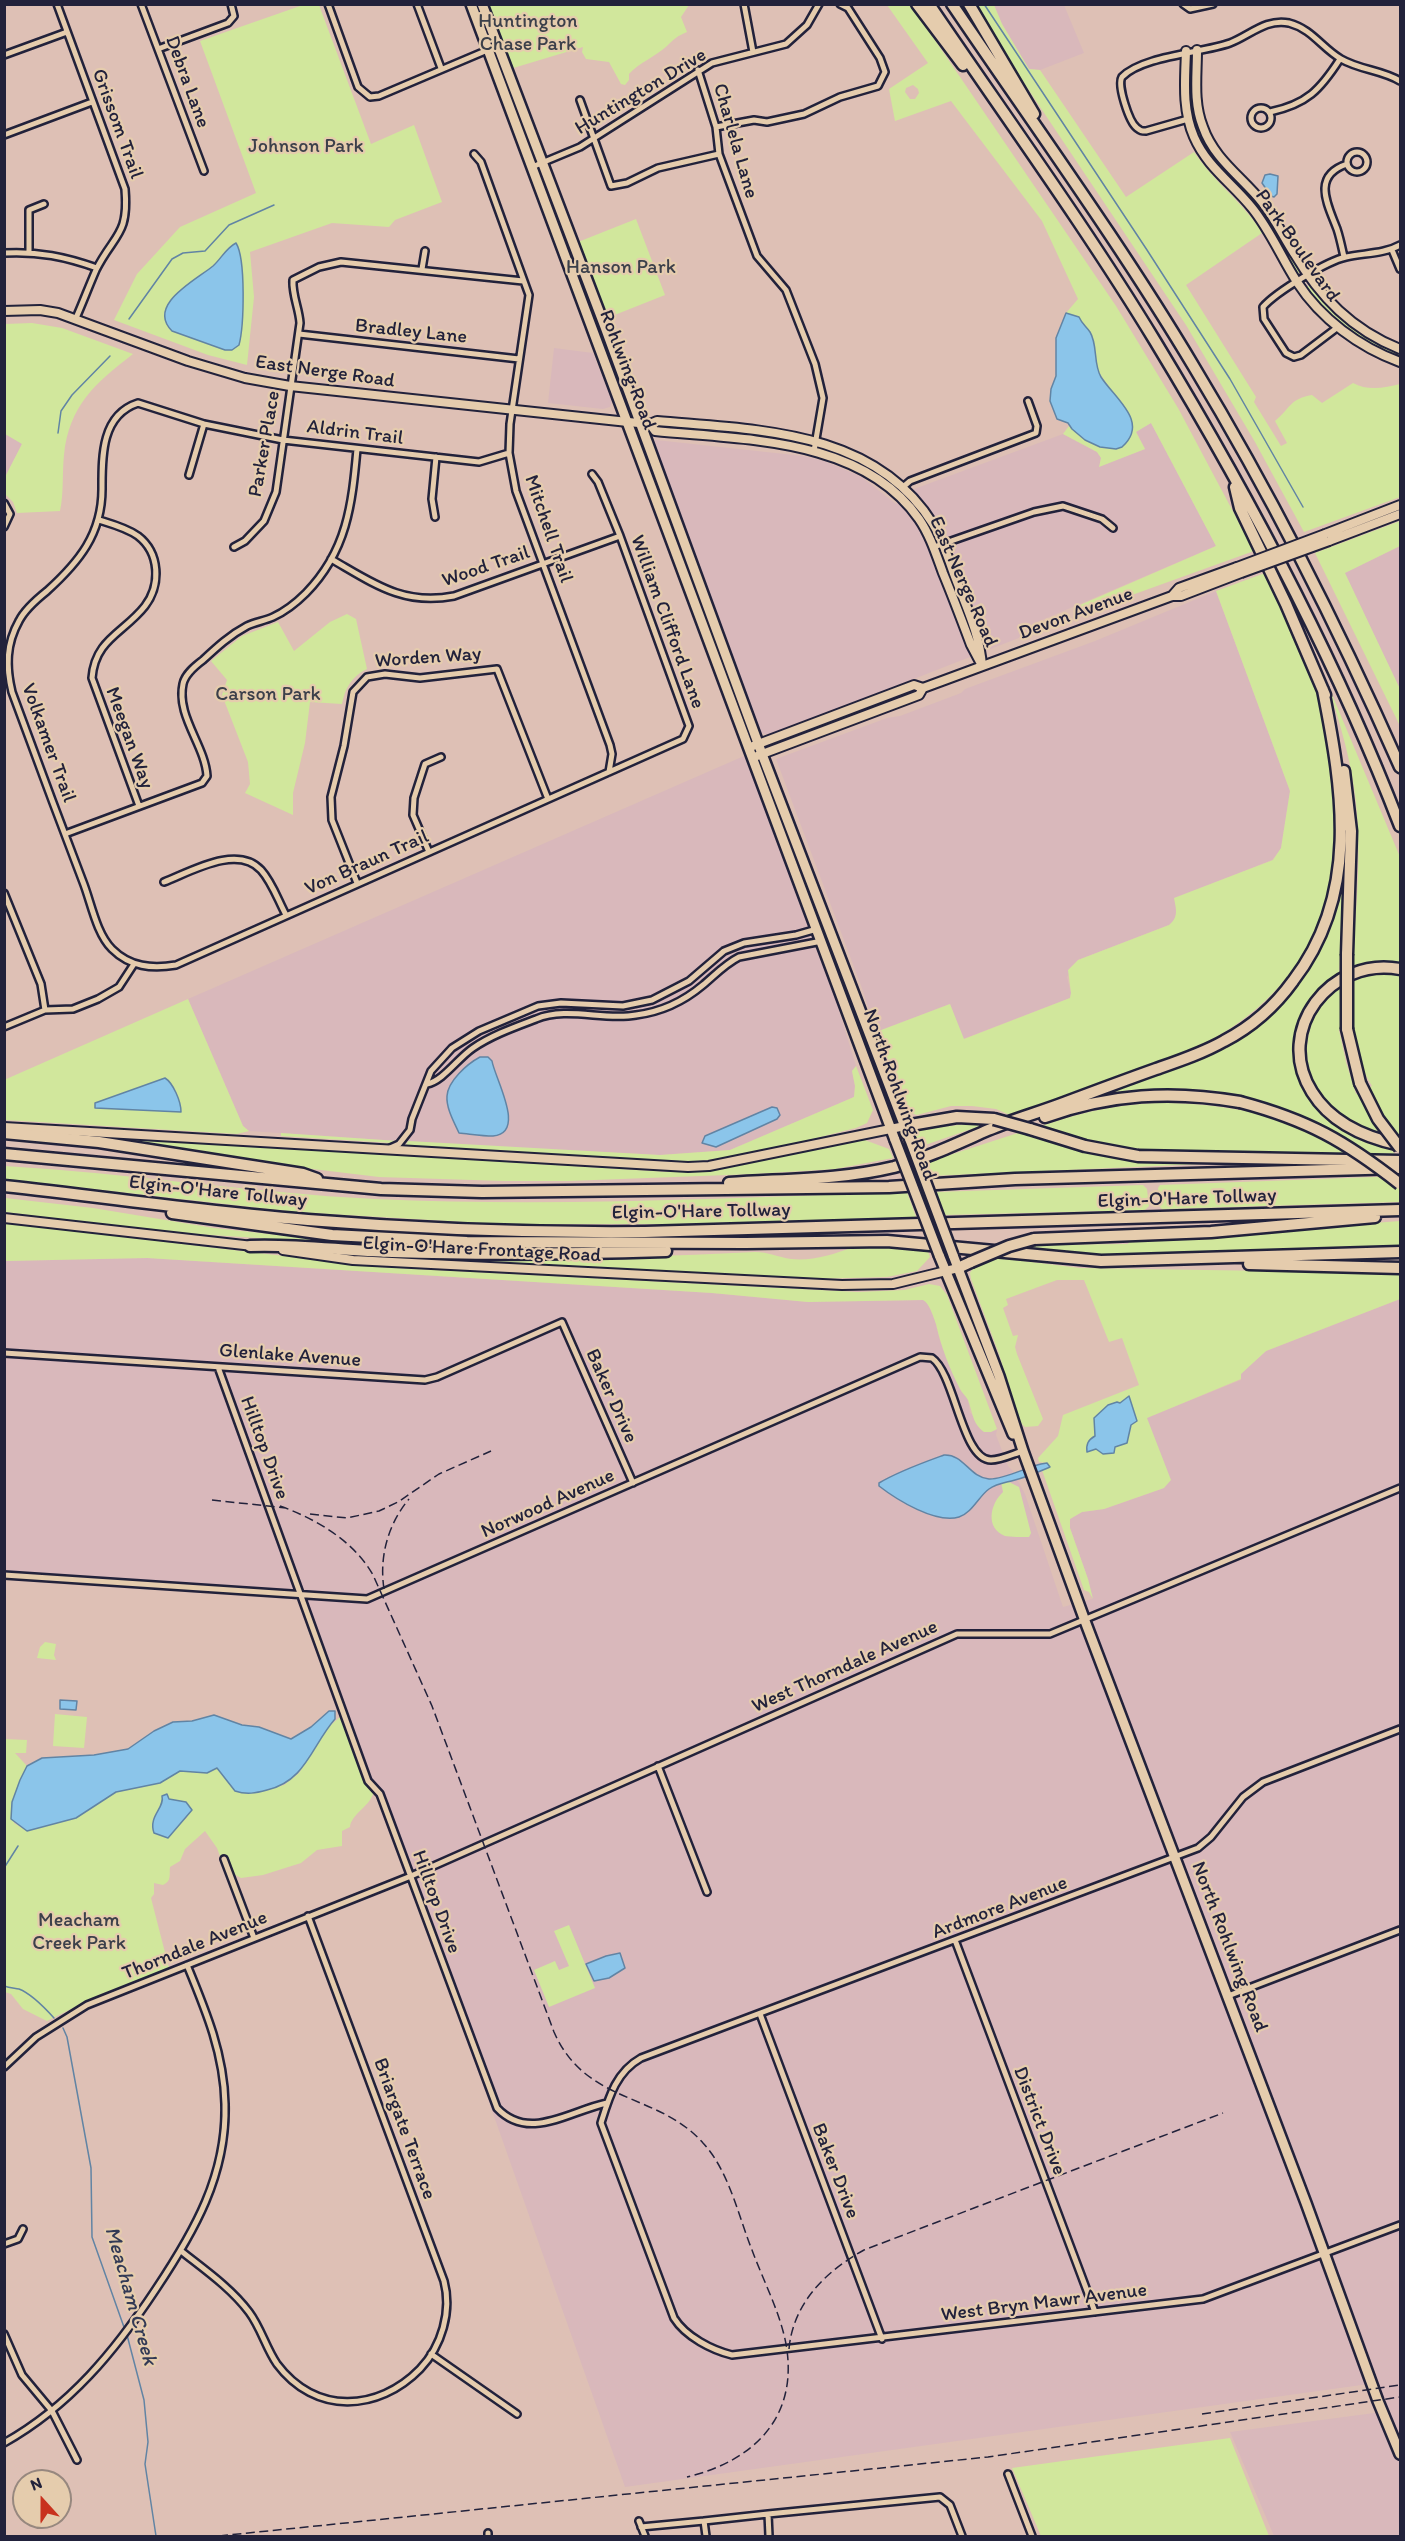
<!DOCTYPE html>
<html>
<head>
<meta charset="utf-8">
<style>
  body { margin:0 }
  #map { position:relative; width:1405px; height:2541px; overflow:hidden; background:#dec0b5; font-family:Itim,sans-serif }
  canvas { display:block }
  .frame { position:absolute; inset:0; border:6px solid #22223b; pointer-events:none }
  .north { position:absolute; left:12px; top:2469px; width:60px; height:60px; box-sizing:border-box; background:#e5ccad; border:2px solid #97887f; border-radius:50%; rotate:339deg; font-size:16px; font-weight:700; line-height:24px; text-align:center; color:#22223b }
  .north::after { content:''; display:block; margin:auto; width:21px; height:27px; background:#c8321e; clip-path:polygon(50% 0,100% 100%,50% 72%,0 100%) }
</style>
</head>
<body>
<div id="map">
<canvas width="1405" height="2541"></canvas>
<div class="frame"></div>
<div class="north">N</div>
</div>
<script>
const ctx = document.querySelector('canvas').getContext('2d');
ctx.lineJoin = 'round';
function paint(path, color) {
  ctx.fillStyle = color;
  ctx.fill(path, 'evenodd');
}
function stroke(path, color, width, dash) {
  ctx.strokeStyle = color;
  ctx.lineWidth = width;
  ctx.lineCap = dash ? 'butt' : 'round';
  ctx.setLineDash(dash || []);
  ctx.stroke(path);
}
function label(font, color, halo, rows, align = 'center') {
  ctx.font = font + ' Itim,sans-serif';
  ctx.lineWidth = 4.5;
  ctx.setLineDash([]);
  ctx.textBaseline = 'middle';
  ctx.strokeStyle = halo;
  ctx.fillStyle = color;
  for (const [text, x, y, turn = 0] of rows) {
    ctx.save();
    ctx.translate(x, y);
    ctx.rotate((+turn || 0) * Math.PI / 180);
    ctx.textAlign = isNaN(turn) ? turn : align;
    if (halo) ctx.strokeText(text, 0, 0);
    ctx.fillText(text, 0, 0);
    ctx.restore();
  }
}
const built = new Path2D(`
  M994,5H1064L1084,53L1040,70L1029,69L1002,24Z
  M554,348L593,353L612,401L610,407L603,409L548,403Z
  M5,422L22,444L5,477Z
  M1151,423L1216,546L1035,623L1029,634L770,735L761,733L757,728L705,586L647,443L656,440L803,456L824,461L860,476L896,504L914,489L1063,434L1097,452L1101,457L1100,466L1145,449L1136,431Z
  M1400,546V689L1344,573Z
  M1216,591L1290,791L1281,849L1272,860L1175,898L1177,913L1175,921L1169,925L1078,960L1067,977L1071,993L1070,998L963,1039L950,1004L876,1032L863,991L776,759L887,718L900,716L961,693L965,689L1095,641Z
  M744,756L778,836L837,1004L856,1066L852,1071L855,1086L854,1097L730,1150L660,1155L471,1146L249,1131L243,1126L188,999Z
  M147,1258L712,1293L808,1302L923,1300L927,1302L935,1320L940,1341L961,1391L968,1399L970,1413L995,1431L997,1429L996,1435L1008,1466L1013,1471L1025,1494L1063,1607L1092,1599L1088,1579L1070,1528V1519L1082,1512L1104,1509L1164,1488L1146,1418L1241,1380L1240,1374L1266,1351L1400,1299V2445L1376,2383L625,2487L384,1805L380,1794L368,1781L302,1596L5,1575L4,1261Z
  M1382,2412L1400,2460V2536H1274L1230,2432Z`);
const green = new Path2D(`
  M303,5H319L371,144L414,125L442,202L395,220L389,227L332,223L250,252L254,297L247,365L208,355L114,320L137,274L180,227L256,193L200,41Z
  M486,5H689L681,17L687,32C677,36 674,39 667,46C655,57 640,62 629,74V80L625,85L621,84L609,62L586,59L582,52L583,47L510,69Z
  M887,5H911L1116,306L1178,408L1254,551L1082,613L1080,605L1216,546L1151,423L1136,432L1145,449L1099,467L1101,458L1097,452L1063,434L1069,426C1084,442 1101,450 1122,447L1132,434L1114,394L1097,370L1090,332L1069,313H1066L1078,299L1042,221L951,101L895,121L889,89L928,63ZM913,85L918,89L919,93L915,99H910L905,92L906,88Z
  M975,5H994L1002,24L1029,69L1040,70L1126,197L1194,152C1214,182 1243,202 1262,233L1186,285L1256,397L1254,402L1281,446L1287,443L1275,421C1291,408 1289,399 1312,395L1322,403L1353,383C1367,391 1385,388 1400,384V497L1304,532L1255,442L1186,325L1012,65Z
  M1191,55L1194,57L1193,107L1205,142L1219,163L1263,210L1300,270L1299,273L1296,272L1261,214L1215,165L1200,142L1189,103Z
  M636,219L665,295L607,318L578,242Z
  M1307,286H1310C1335,317 1363,339 1400,353V358C1375,348 1313,314 1307,286Z
  M32,323L62,328L133,354C95,383 69,406 64,455C62,474 64,492 60,511L17,513L13,502L5,494V477L22,444L5,434V324Z
  M1400,521V546L1345,573L1400,689V726L1315,553Z
  M1265,573C1282,610 1302,647 1315,686C1322,708 1325,733 1329,757C1347,869 1326,970 1223,1033C1196,1049 1164,1059 1135,1070C1094,1085 1053,1101 1012,1116L996,1109L972,1106H951L917,1115L911,1113L902,1106L890,1064L876,1032L950,1004L964,1039L1070,998L1071,993L1068,970L1078,960L1169,925C1179,917 1176,909 1174,898L1273,860L1281,848L1290,791L1216,591Z
  M347,614L356,619L367,669C352,676 345,688 342,704L310,702L305,743L293,793V815L245,793L250,784L248,762L222,695L227,680L211,661L242,636L278,622L294,651L330,622Z
  M1328,685L1400,857V964L1381,961L1352,968C1356,908 1363,847 1354,788C1349,752 1338,718 1328,685Z
  M1345,864L1339,975C1311,995 1299,1011 1297,1047C1297,1063 1298,1077 1306,1091C1311,1100 1345,1128 1355,1134C1367,1143 1387,1143 1395,1154L1149,1150L1104,1144L1041,1126C1120,1099 1175,1097 1257,1113L1260,1100C1205,1086 1153,1085 1097,1095L1196,1060L1273,1012L1302,978L1317,955L1335,912Z
  M1372,973L1400,974V1139C1372,1131 1345,1121 1324,1098C1296,1066 1304,1012 1338,987C1348,980 1360,977 1372,973ZM1352,1024C1358,1046 1360,1069 1372,1086L1356,1094L1346,1062L1339,1030Z
  M188,999L243,1126L249,1131L237,1134L5,1120L4,1080Z
  M856,1066L873,1110L867,1123L856,1128C795,1143 733,1162 670,1162L406,1145L408,1141L660,1155L730,1150L854,1097L855,1086L852,1071Z
  M966,1124H986L925,1145H918L915,1135L919,1130Z
  M1021,1132L1110,1156L1248,1162L930,1176L925,1163Z
  M281,1133L398,1141L391,1143L281,1136Z
  M5,1137L64,1142L111,1150L5,1140Z
  M115,1138L668,1172L717,1169L862,1139L889,1149L893,1158L835,1169L754,1174L568,1181H504L379,1177L271,1164Z
  M5,1166C129,1173 251,1193 375,1199C553,1207 730,1198 907,1192L916,1217L677,1224H498L296,1212L5,1179Z
  M1400,1176V1202L1162,1209L1159,1206L1158,1188L1160,1185Z
  M1143,1185L1147,1189L1149,1206L1145,1210L945,1215L936,1192Z
  M5,1198L93,1208L214,1228L380,1246L166,1232L5,1212Z
  M1400,1221V1247L1108,1256L1023,1249L1039,1245L1128,1244L1129,1242Z
  M5,1223L377,1267L858,1292L904,1290L929,1284L940,1286L947,1295L997,1429L991,1432H984C972,1423 973,1413 968,1400C966,1396 962,1393 960,1389C949,1368 941,1346 936,1324C933,1316 930,1304 923,1300L808,1302L712,1293L147,1258L5,1261Z
  M853,1247L927,1249L930,1257L917,1271L887,1277L814,1279L366,1256C496,1260 625,1259 755,1252C768,1252 778,1257 791,1259C812,1261 833,1255 853,1247Z
  M999,1258L1080,1268L1395,1273H1400V1299L1266,1351L1241,1374V1379L1147,1418L1171,1480L1164,1488L1104,1509L1082,1512L1070,1519V1528L1088,1579L1093,1599L1089,1592L1084,1590L1042,1470L1049,1467L1047,1463L1039,1462L1038,1458L1058,1436L1063,1415L1139,1385L1122,1338L1109,1342L1084,1280H1057L1006,1299L1008,1305L1003,1308L1013,1336L1018,1335L1015,1347L1017,1354L1043,1419L1038,1426L1025,1427L1019,1421L999,1354L971,1279L970,1273L974,1267ZM1129,1397L1137,1421L1133,1422C1120,1445 1123,1447 1096,1449L1090,1439L1095,1436L1094,1418L1116,1402L1119,1403Z
  M1007,1481L1019,1487L1031,1533L1029,1537C1024,1537 1009,1537 1005,1536C985,1528 990,1504 1003,1492L1001,1482Z
  M45,1642L56,1644L54,1655L56,1660L37,1658L40,1647Z
  M55,1714L87,1717L84,1748L53,1746Z
  M340,1717L361,1770L374,1791C371,1806 351,1814 350,1827L342,1831V1846L317,1850L301,1863L263,1875L241,1878L232,1873L228,1864H223L217,1848L205,1831L185,1849L180,1861L170,1867C169,1874 172,1881 163,1885L154,1883V1894L151,1898L169,1968L99,1995L47,2021L23,2009L11,1994L5,1992L4,1739L27,1740L26,1753H15L27,1766L12,1802L14,1823L27,1831L76,1818L116,1792L143,1787L180,1771L201,1773L217,1768L231,1786L242,1793H252L284,1785L299,1773L326,1729ZM166,1794L169,1799L186,1802L187,1818L180,1822L173,1832L153,1819L162,1803V1796Z
  M569,1925L595,1988L549,2007L534,1970L555,1961L559,1970L569,1966L554,1931Z
  M1230,2438L1269,2536H1041L1012,2468Z`);
const water = new Path2D(`
  M1270,174L1278,176L1277,194L1274,197L1271,196L1262,183L1265,175Z
  M236,243C246,259 244,326 239,345L232,350H225L172,331C146,305 196,280 213,266C221,259 226,248 236,243Z
  M1066,313L1079,317C1082,324 1086,326 1090,332C1098,345 1093,364 1101,377C1115,399 1150,422 1122,447L1116,449L1100,447L1085,440L1072,429L1068,423L1057,419L1050,401L1051,389L1056,376V338Z
  M480,1057H488L492,1061C495,1079 527,1133 493,1136C482,1136 470,1134 459,1133C454,1122 446,1108 447,1096C448,1081 467,1064 480,1057Z
  M165,1078C173,1083 181,1101 181,1112L95,1108V1103Z
  M772,1107L777,1108L780,1115L777,1119L716,1147L702,1143L705,1136Z
  M1129,1396L1137,1421L1131,1425L1127,1443L1115,1447L1114,1453L1103,1454L1096,1449L1087,1452C1086,1444 1088,1440 1095,1436L1094,1418L1108,1405L1117,1402L1120,1403Z
  M944,1455C964,1454 969,1477 989,1479C1001,1480 1028,1467 1041,1464L1047,1463L1050,1467C1038,1472 1027,1477 1015,1480C1005,1483 998,1483 989,1489C979,1496 972,1513 959,1517C936,1524 897,1500 879,1486V1483C899,1471 922,1463 944,1455Z
  M60,1700L77,1701L76,1710L60,1709Z
  M329,1711H335V1719C312,1745 306,1781 267,1790C256,1793 247,1795 235,1791L217,1768L207,1773L180,1771L160,1783L116,1792L76,1818L27,1831L11,1819L12,1802L20,1780L27,1766L42,1758L94,1755L128,1749L154,1731L173,1722L192,1721L214,1715L242,1725L259,1727L291,1739L311,1727Z
  M167,1794L169,1799L186,1802L192,1810L168,1838L154,1833C148,1816 165,1808 162,1796Z
  M620,1953L625,1968L609,1978L594,1981L586,1964L606,1956Z`);
const stream = new Path2D(`
  M984,4L1147,250L1230,379L1303,507
  M129,319L172,259L183,253L205,251L229,225L274,205
  M58,433L61,411L72,395L110,356
  M4,1868L18,1846
  M4,1986C10,1988 14,1988 19,1989C32,1994 45,2008 54,2018
  M63,2028L67,2037L91,2168L92,2237L125,2330
  M127,2335L144,2400L148,2442L145,2464L156,2536`);
const street = new Path2D(`
  M57,4L125,189C129,236 114,234 96,270C89,286 83,302 76,318
  M141,4L204,171
  M328,4L358,87L370,97L379,96L497,46
  M417,4L441,68
  M744,4L753,52
  M1183,4L1190,9L1213,4
  M158,49L228,23L234,16L231,4
  M4,55L67,32
  M698,70L716,127L719,154L757,256L786,290L815,364L823,398L814,451
  M580,100L611,186L627,183L658,168L719,154
  M1251 118a10 10 0 1 1 20 0a10 10 0 1 1-20 0Z
  M1270,112C1307,104 1320,90 1340,59
  M1188,119L1146,131C1141,131 1141,131 1137,128C1129,122 1117,85 1122,77C1142,56 1202,53 1230,43C1249,36 1266,18 1289,23C1312,29 1322,48 1341,59C1360,70 1382,70 1400,81
  M716,127L754,120L767,122L804,114L840,97L878,86L885,72L880,58L848,8L840,4
  M4,135L92,102
  M1347 162a10 10 0 1 1 20 0a10 10 0 1 1-20 0Z
  M474,154L481,162L529,295L510,424L509,453L516,491L610,745L612,754L609,772
  M532,167L580,147L712,63L786,44L807,25L819,4
  M1392,250L1400,269
  M29,252V210L44,204
  M4,253C38,251 66,257 97,268
  M1344,257C1342,248 1340,238 1337,229C1328,205 1311,176 1347,164
  M422,269L425,251
  M1338,327L1301,355L1294,357L1286,353L1264,319L1263,307C1276,292 1327,261 1346,257C1364,253 1384,254 1400,245
  M299,334L519,359
  M509,453L479,462L283,440L204,424L138,403C101,415 102,457 102,489C102,534 79,562 47,591C37,599 25,609 19,621C6,644 6,667 12,692C35,755 59,819 83,882C91,902 96,933 112,949C130,967 152,969 176,965L683,739L689,726L620,536L598,482L592,474
  M189,475L204,424
  M903,487L910,481L1036,433L1037,426L1028,401
  M4,503L10,514L4,527
  M435,517L432,499L436,457
  M99,520C112,524 127,528 138,536C160,553 161,585 145,606C124,633 95,639 92,678L139,806
  M234,547L245,541L264,521L276,492L300,323C299,308 292,295 293,280L319,267L341,262L523,281
  M934,547L1034,512L1063,506L1102,519L1113,528
  M331,559C373,583 403,606 454,596L620,536
  M65,834L202,783L207,776C205,745 176,716 183,684C185,674 195,666 203,660C217,647 230,635 247,626C255,622 264,621 273,617C284,612 297,602 306,593C347,551 352,505 357,449
  M429,852L413,815L414,798L425,764L441,757
  M164,882C190,872 237,844 261,870C272,882 278,900 286,915
  M357,883L332,820L331,797L344,746L353,692L367,677L385,674L420,678L497,669L548,799
  M4,893L41,984L45,1010
  M4,1027L45,1010L73,1009L98,999L119,987L134,964
  M427,1084C443,1081 458,1058 473,1048C492,1035 515,1027 536,1019C567,1006 604,1021 636,1015C660,1012 684,1001 703,985C715,975 725,964 739,957L822,941
  M390,1148L399,1144L410,1130L412,1119L431,1071L452,1048L479,1031L538,1006L561,1003L623,1006L652,1000L689,981L724,951L744,943L796,935L817,929
  M4,1353L425,1380L437,1377L562,1322L633,1483
  M218,1367L364,1770L368,1781L380,1794L497,2108C529,2142 569,2111 607,2103
  M4,1575L367,1599L920,1357L932,1358C955,1374 962,1460 991,1460C1001,1460 1013,1454 1023,1451
  M1400,1729L1263,1782L1243,1797L1211,1837L1198,1848L641,2058C616,2072 609,2097 601,2123L674,2318C686,2337 712,2350 732,2355L1203,2299L1400,2225
  M658,1766L707,1892
  M224,1859L254,1938
  M955,1940L1095,2312
  M1228,1996L1400,1930
  M760,2014L882,2339
  M4,2067L36,2037L87,2005L411,1876L957,1634H1050L1400,1488
  M4,2244L18,2239L23,2229
  M181,2251C205,2270 231,2288 249,2312C261,2328 266,2348 277,2364C315,2415 378,2412 420,2369C442,2346 452,2311 444,2281L308,1916
  M4,2334L22,2375L52,2411L77,2460
  M431,2354L517,2414
  M4,2443C70,2406 115,2351 156,2289C194,2232 227,2175 225,2104C224,2054 206,2011 187,1965
  M1008,2474L1032,2536
  M768,2514L940,2497L950,2505L962,2536
  M639,2521L645,2536
  M641,2527L704,2521
  M488,2533V2536
  M706,2536L704,2521L768,2514L769,2536`);
const secondary = new Path2D(`
  M1197,50C1197,76 1193,102 1203,127C1214,159 1242,177 1262,202C1275,218 1283,236 1294,253C1320,297 1352,330 1400,349
  M1186,51C1185,81 1182,109 1194,137C1207,167 1232,183 1252,208C1270,230 1281,257 1297,282C1321,319 1359,347 1400,362
  M4,311L40,310L58,313L188,361L245,378L290,386L628,422L650,424L657,421C756,430 874,429 933,524C942,539 948,557 954,574C965,604 980,634 982,666
  M650,424L655,431C742,440 862,437 919,519C930,535 936,554 943,573C953,597 962,621 971,645L980,662
  M1325,534L1400,505
  M1329,541L1400,514
  M1172,596L1179,588L1237,567
  M753,746L914,685L923,688
  M757,756L919,695L923,688L1172,596H1181L1241,573
  M4,1127L688,1167L709,1166L905,1126
  M4,1218L253,1246
  M283,1250L353,1260L842,1285L893,1284L958,1268`);
const primary = new Path2D(`
  M471,4L895,1140
  M482,4L605,327L762,754L910,1140
  M939,1255L1013,1434
  M953,1255L999,1376L1023,1451L1085,1621L1306,2203L1378,2401L1400,2454`);
const highway = new Path2D(`
  M917,4L963,65
  M929,4C1005,116 1085,226 1155,341C1249,496 1335,657 1400,826
  M952,4C1034,125 1120,243 1194,367C1272,496 1339,629 1400,767
  M969,4L1034,114
  M1235,487L1240,508L1286,604L1325,695
  M1344,771L1351,831L1347,954
  M1400,969C1331,956 1273,1030 1312,1092C1331,1123 1367,1138 1400,1145
  M1347,1029L1360,1083
  M1045,1117C1110,1094 1172,1090 1240,1102
  M905,1126L957,1117L994,1119
  M1030,1129L1085,1146L1138,1156L1400,1161
  M4,1133L99,1142L303,1174L317,1179
  M4,1154L381,1189L482,1192L889,1187L1015,1179L1400,1168
  M729,1183C785,1179 840,1180 894,1167C927,1158 956,1144 988,1130C1012,1120 1037,1113 1061,1104C1093,1092 1125,1080 1156,1069C1179,1061 1203,1053 1224,1041C1251,1027 1275,1006 1293,981C1360,894 1343,791 1323,690
  M4,1186C106,1197 206,1212 308,1220C420,1229 532,1233 645,1232L1400,1210
  M172,1213L332,1235L467,1242L746,1243L887,1241L1101,1261L1400,1252
  M1034,1239L1211,1232L1375,1217
  M250,1246C298,1244 344,1251 392,1252C483,1255 574,1254 666,1251
  M1249,1264L1400,1268
  M958,1268L971,1262`);
const rail = new Path2D(`
  M212,1500L286,1508
  M280,1506C316,1519 354,1541 373,1575L432,1706L554,2032C586,2105 658,2092 703,2143C729,2171 738,2215 752,2250C763,2280 780,2312 786,2344C799,2417 754,2461 687,2477
  M310,1514L347,1518L379,1511L398,1502L439,1474L491,1451
  M384,1589C379,1557 388,1524 409,1499
  M789,2349C793,2303 826,2271 864,2250L1223,2113
  M1202,2414L1400,2385
  M219,2536L988,2457L1400,2397`);
const secondaryBridge = new Path2D(`
  M1237,567L1325,534
  M1241,573L1329,541`);
const primaryBridge = new Path2D(`
  M895,1140L939,1255
  M910,1140L953,1255`);
const highwayBridge = new Path2D(`
  M1347,1029V954
  M1360,1083L1378,1119L1400,1148
  M1240,1102C1308,1120 1345,1141 1400,1184
  M994,1119L1030,1129
  M971,1262L1009,1246L1034,1239`);
const parkNames = [
  ["Huntington",528,22],
  ["Chase Park",528,45],
  ["Johnson Park",306,147],
  ["Hanson Park",621,268],
  ["Carson Park",268,695],
  ["Meacham",79,1921],
  ["Creek Park",79,1944]
];
const streetNames = [
  ["Debra Lane",187,82,70],
  ["Huntington Drive",641,92,-31],
  ["Grissom Trail",117,124,70],
  ["Charlela Lane",735,141,74],
  ["Park Boulevard",1297,246,55],
  ["Bradley Lane",411,332,6],
  ["Rohlwing Road",627,370,69],
  ["East Nerge Road",325,372,8],
  ["Aldrin Trail",355,433,7],
  ["Parker Place",265,444,-80],
  ["Mitchell Trail",548,529,71],
  ["Wood Trail",486,567,-19],
  ["East Nerge Road",963,582,66],
  ["Devon Avenue",1076,614,-20],
  ["William Clifford Lane",667,622,70],
  ["Worden Way",428,658,-4],
  ["Meegan Way",129,738,70],
  ["Volkamer Trail",48,743,70],
  ["Von Braun Trail",367,863,-24],
  ["North Rohlwing Road",899,1095,70],
  ["Elgin-O'Hare Tollway",218,1192,6],
  ["Elgin-O'Hare Tollway",1187,1199,-2],
  ["Elgin-O'Hare Tollway",701,1212,-1],
  ["Elgin-O'Hare Frontage Road",482,1250,3],
  ["Glenlake Avenue",290,1356,4],
  ["Baker Drive",611,1396,66],
  ["Hilltop Drive",264,1448,70],
  ["Norwood Avenue",548,1504,-24],
  ["West Thorndale Avenue",845,1667,-24],
  ["Hilltop Drive",436,1902,70],
  ["Ardmore Avenue",1000,1908,-21],
  ["Thorndale Avenue",195,1946,-22],
  ["North Rohlwing Road",1229,1947,69],
  ["District Drive",1039,2121,69],
  ["Briargate Terrace",404,2129,70],
  ["Baker Drive",835,2171,69],
  ["West Bryn Mawr Avenue",1044,2303,-7]
];
const waterNames = [
  ["Meacham Creek",130,2296,74]
];
paint(built, '#d9b8bb');
paint(green, '#d1e79c');
paint(water, '#8bc5ea');
stroke(water, '#6184a4', 1.5);
stroke(stream, '#6184a4', 1.5);
stroke(street, '#22223b', 10);
stroke(secondary, '#22223b', 12);
stroke(primary, '#22223b', 14);
stroke(highway, '#22223b', 15);
stroke(street, '#e5ccad', 5);
stroke(secondary, '#e5ccad', 8);
stroke(primary, '#e5ccad', 9);
stroke(highway, '#e5ccad', 10);
stroke(rail, '#22223b', 1.5, [9, 4.5]);
stroke(secondaryBridge, '#22223b', 12, []);
stroke(primaryBridge, '#22223b', 14, []);
stroke(highwayBridge, '#22223b', 15, []);
stroke(secondaryBridge, '#e5ccad', 8);
stroke(primaryBridge, '#e5ccad', 9);
stroke(highwayBridge, '#e5ccad', 10);
label('20px', '#3c404a', '#e5ccad', parkNames);
label('20px', '#22223b', '#e5ccad', streetNames);
label('italic 21px', '#323a55', '#e5ccad', waterNames);
</script>
</body>
</html>
